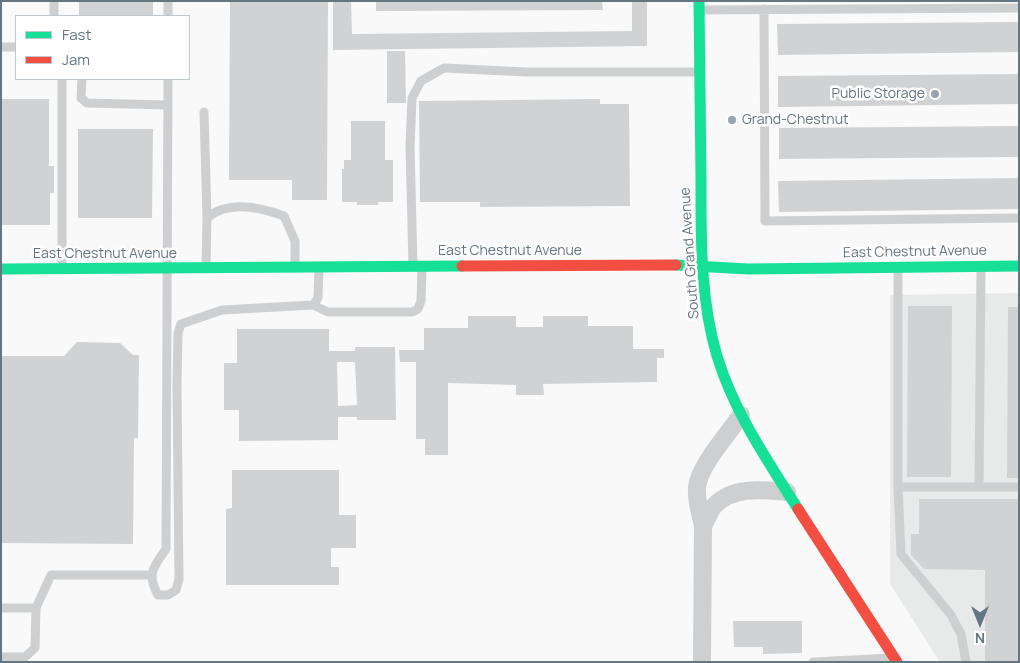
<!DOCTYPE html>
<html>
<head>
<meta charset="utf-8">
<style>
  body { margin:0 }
  #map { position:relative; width:1020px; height:663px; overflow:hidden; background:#f9f9f9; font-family:Manrope,sans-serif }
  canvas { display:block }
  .frame { position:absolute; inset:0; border:2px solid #657683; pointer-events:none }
  .legend { position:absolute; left:15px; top:15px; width:175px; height:65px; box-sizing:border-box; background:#fff; border:1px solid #c1c8cd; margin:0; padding:6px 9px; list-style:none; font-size:15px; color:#657683 }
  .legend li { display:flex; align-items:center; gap:10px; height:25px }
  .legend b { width:25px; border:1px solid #c1c8cd }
  .north { position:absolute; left:955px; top:598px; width:50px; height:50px; -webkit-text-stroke:4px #fff; paint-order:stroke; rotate:180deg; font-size:14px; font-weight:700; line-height:20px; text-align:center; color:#657683 }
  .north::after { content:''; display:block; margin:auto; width:18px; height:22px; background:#657683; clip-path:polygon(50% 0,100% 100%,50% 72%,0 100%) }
</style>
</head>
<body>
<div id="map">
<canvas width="1020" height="663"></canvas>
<div class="frame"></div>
<ul class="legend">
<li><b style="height:6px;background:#16e098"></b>Fast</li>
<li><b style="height:6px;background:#f24e42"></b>Jam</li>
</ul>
<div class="north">N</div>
</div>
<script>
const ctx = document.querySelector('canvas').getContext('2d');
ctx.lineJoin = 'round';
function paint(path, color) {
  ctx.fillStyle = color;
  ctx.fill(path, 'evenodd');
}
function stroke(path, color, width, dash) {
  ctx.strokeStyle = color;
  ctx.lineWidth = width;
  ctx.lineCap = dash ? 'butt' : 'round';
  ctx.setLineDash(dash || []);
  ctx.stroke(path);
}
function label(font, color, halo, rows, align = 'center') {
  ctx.font = font + ' Manrope,sans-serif';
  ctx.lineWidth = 5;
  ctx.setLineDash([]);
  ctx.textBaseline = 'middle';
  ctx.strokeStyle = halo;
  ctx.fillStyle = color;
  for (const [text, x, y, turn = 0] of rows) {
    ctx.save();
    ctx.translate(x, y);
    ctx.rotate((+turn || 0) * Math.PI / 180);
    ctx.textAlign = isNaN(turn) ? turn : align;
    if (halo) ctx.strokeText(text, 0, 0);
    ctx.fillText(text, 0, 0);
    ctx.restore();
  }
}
const built = new Path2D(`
  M1019,293V662H940L890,584V295Z`);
const building = new Path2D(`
  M79,1H153V16H79Z
  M230,1H328L327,200H292V180H229Z
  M333,1H351L352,34L632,31V1H647V46L333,50Z
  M376,1H602L603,10L376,11Z
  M1019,22V52L778,55L777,24Z
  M387,51H405L406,103H387Z
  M1019,74V104L778,107V76Z
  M1,99H49V166H54V193H50V225H1Z
  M600,99V104H629L630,206L480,207V202H420L419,101Z
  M351,121H385V160H393V202H378V205H357V202H342V169H344V160H351Z
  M1019,126V157L779,159V128Z
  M78,129H153L152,218H78Z
  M1019,178V209L779,212L778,181Z
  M908,306H952L951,477H907Z
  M1008,307H1019V478H1007Z
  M468,316H516V327H543V316H588V326H633V349H664V358H657V382L543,384L544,395H516V385L448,383V455H425V439H416V362H400L399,350H424V328H468Z
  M237,329H329V351H355V347H395L396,420H357V417H338V440L239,441V410H224V363H237ZM337,362H355L357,405L338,406Z
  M77,342L120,343L133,355H139L138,438H134L133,544L1,543V356H64Z
  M232,470H339V515H356V548H331V567H339V585H226V509L232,508Z
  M919,499H1019V662H985V570L924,569L911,555V534H919Z
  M733,621H802V653L763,654V647H734Z`);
const lane = new Path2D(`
  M168,1V16
  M764,9L765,221L1019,218
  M699,10L1019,8
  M54,16V1
  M1,47H16
  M82,79L81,98L87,103L168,105
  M168,79L166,549C154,566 146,574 158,595H168L176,590L179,579L177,385L178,333L181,324L222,310L313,305L318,298L319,267
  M204,112L207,218
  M413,266L410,147L412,98L421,81L444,68L526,72H699
  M981,266L979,487H1019
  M206,267L207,218C228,200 260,207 284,216L295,241V267
  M62,269V79
  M898,269V487H979
  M313,305L328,312H412L418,309L421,301L422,266
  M898,487L901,554L951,615L961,634L966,662
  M1,608H36
  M1,657H25L35,648L36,608L51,575H151
  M813,662L892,658`);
const street = new Path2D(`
  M703,526C707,519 710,510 715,505C734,486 763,490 787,492
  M702,662L703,526C700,513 696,501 697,487C699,466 729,433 741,415`);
const fast = new Path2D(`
  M699,1C700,60 700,120 701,179C701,237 700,299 717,356C734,412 767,460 798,509
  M676,265L748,269L1019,266
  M1,269L462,266`);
const jam = new Path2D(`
  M462,266L676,265
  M798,509L897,662`);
const markers = [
  [935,94,5,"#99a4ac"],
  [732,120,5,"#99a4ac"]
];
const poiNames = [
  ["Public Storage",925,94],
  ["Grand-Chestnut",742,120,"left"]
];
const streetNames = [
  ["East Chestnut Avenue",510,251],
  ["East Chestnut Avenue",915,252,-1],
  ["South Grand Avenue",690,253,-94],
  ["East Chestnut Avenue",105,254]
];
paint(built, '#e8e9e9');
paint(building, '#d0d2d3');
stroke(lane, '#cecfd0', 9);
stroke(street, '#cecfd0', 18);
stroke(fast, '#16e098', 11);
stroke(jam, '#f24e42', 11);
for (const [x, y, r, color] of markers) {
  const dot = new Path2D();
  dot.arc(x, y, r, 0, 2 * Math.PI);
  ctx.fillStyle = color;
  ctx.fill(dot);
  stroke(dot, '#fff', 2);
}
label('14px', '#657683', '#fff', poiNames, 'right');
label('14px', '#657683', '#fff', streetNames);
</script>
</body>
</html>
